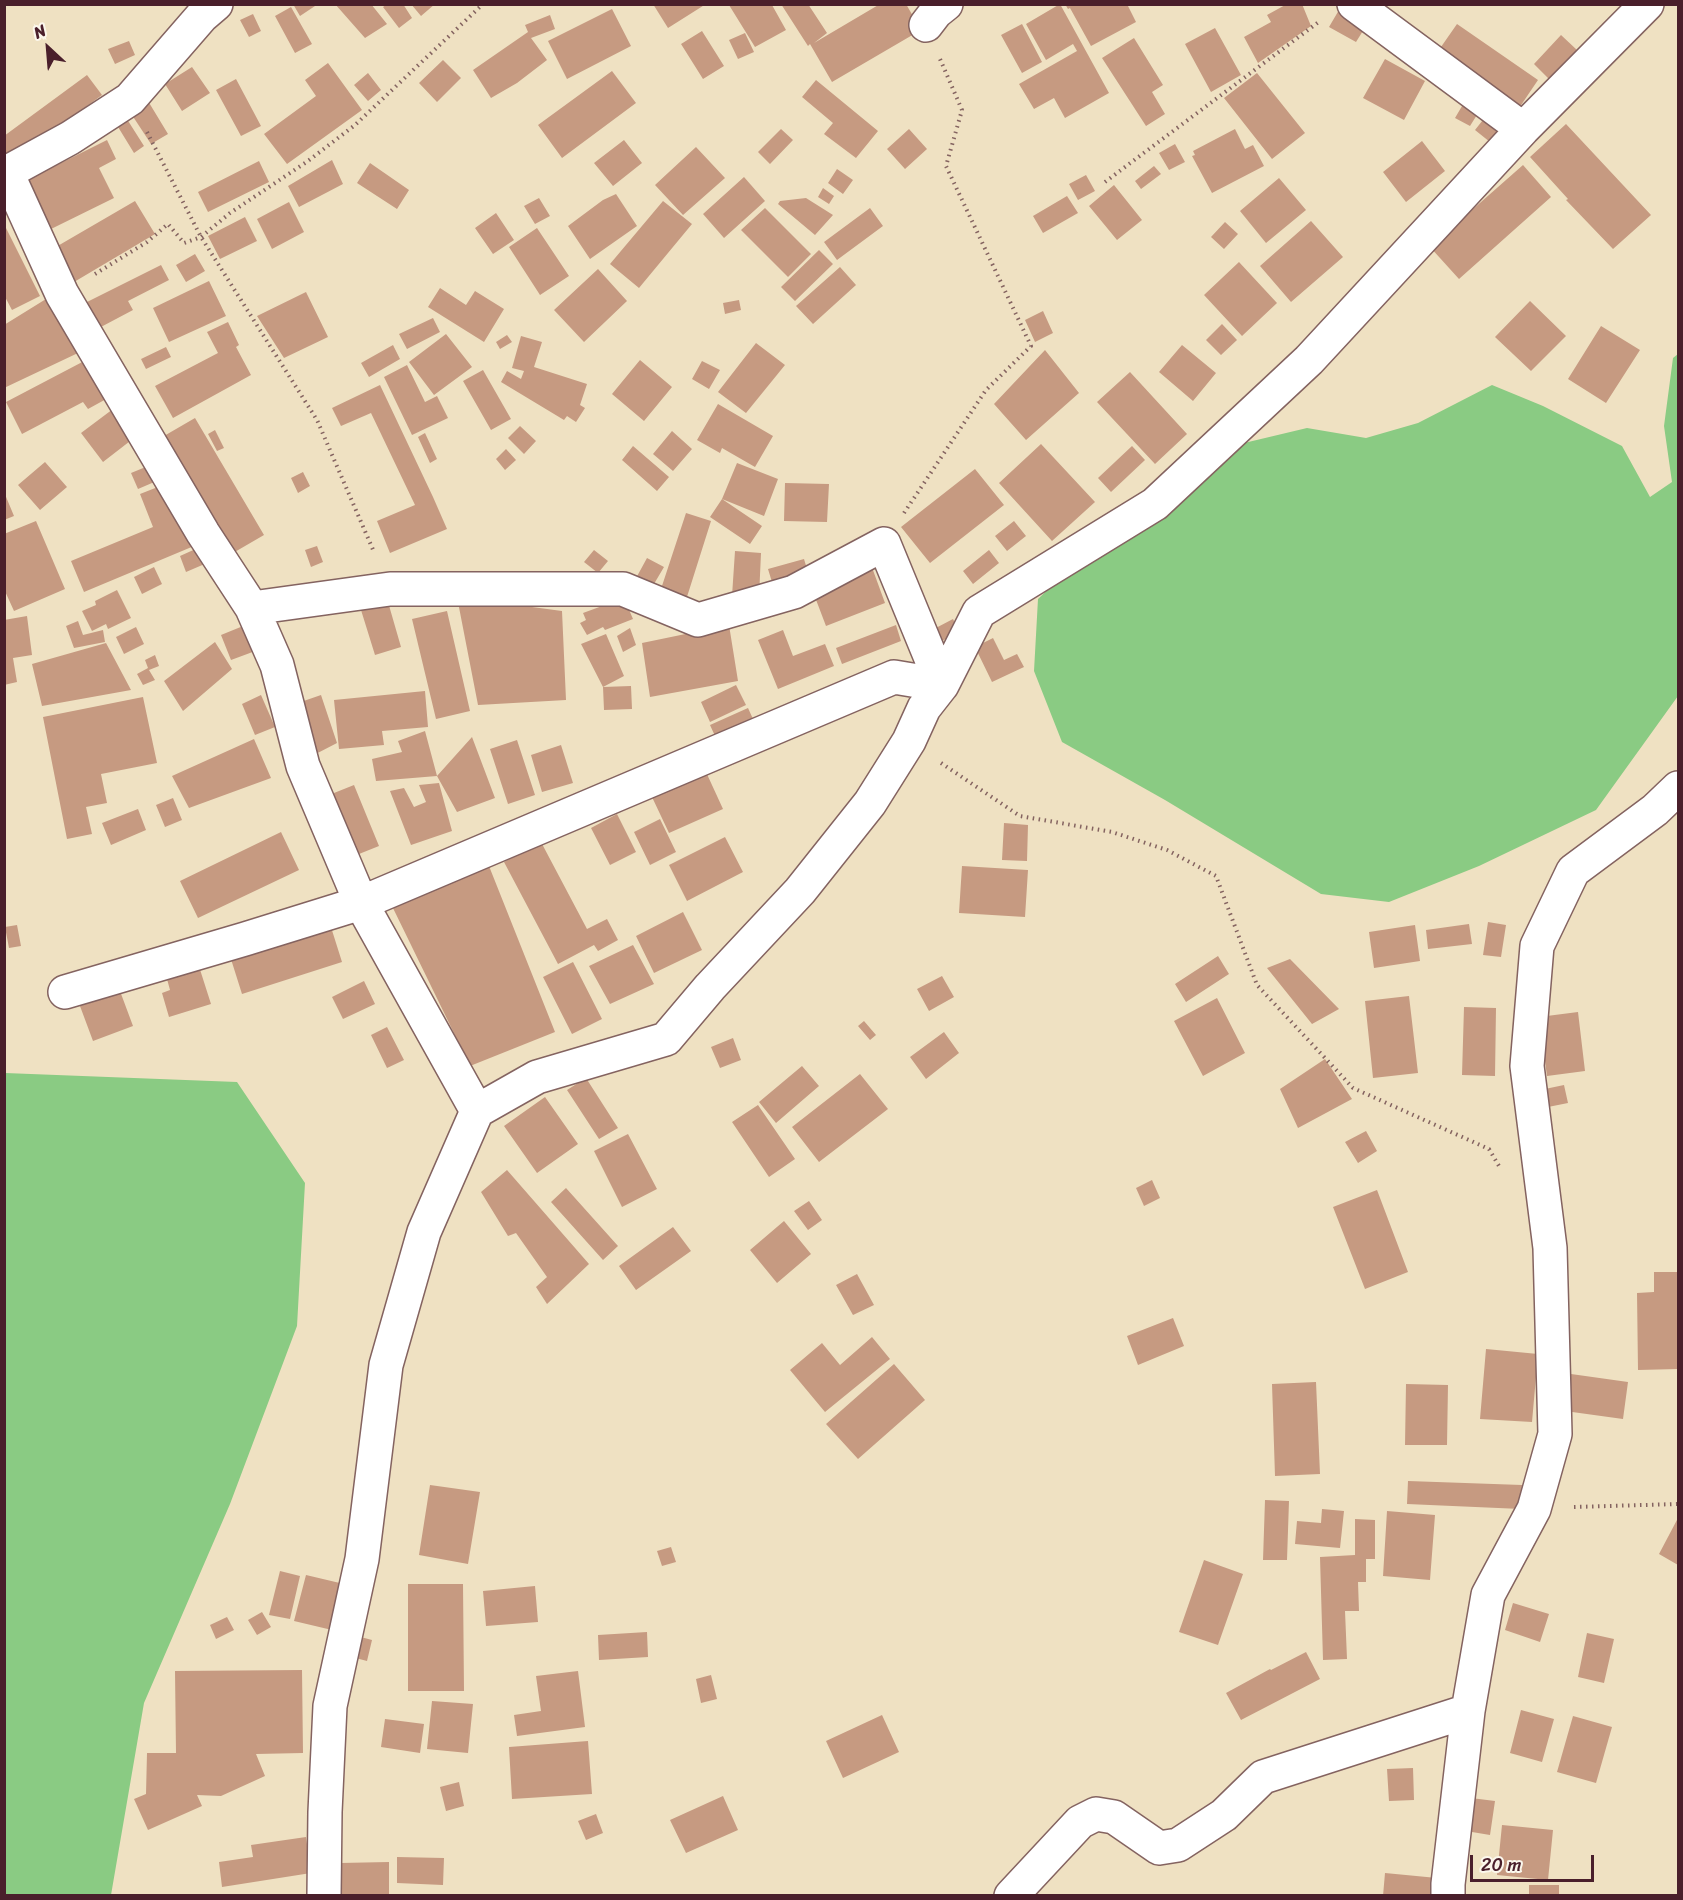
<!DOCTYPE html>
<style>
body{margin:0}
#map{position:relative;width:1683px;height:1900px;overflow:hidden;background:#efe1c2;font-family:Sriracha,sans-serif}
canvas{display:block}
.frame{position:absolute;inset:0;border:6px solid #4a1f2b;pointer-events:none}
.north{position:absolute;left:18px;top:18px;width:60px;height:60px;-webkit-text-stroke:4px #fbf7ec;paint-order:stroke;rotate:334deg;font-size:16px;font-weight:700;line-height:24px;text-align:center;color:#4a1f2b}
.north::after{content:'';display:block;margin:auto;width:21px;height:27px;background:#4a1f2b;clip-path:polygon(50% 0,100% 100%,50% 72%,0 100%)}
.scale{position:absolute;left:1470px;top:1855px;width:124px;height:27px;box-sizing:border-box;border:3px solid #4a1f2b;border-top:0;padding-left:8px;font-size:18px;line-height:21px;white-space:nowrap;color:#4a1f2b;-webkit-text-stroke:4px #fbf7ec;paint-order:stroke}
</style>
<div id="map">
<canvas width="1683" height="1900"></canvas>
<div class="frame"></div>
<div class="north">N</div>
<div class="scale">20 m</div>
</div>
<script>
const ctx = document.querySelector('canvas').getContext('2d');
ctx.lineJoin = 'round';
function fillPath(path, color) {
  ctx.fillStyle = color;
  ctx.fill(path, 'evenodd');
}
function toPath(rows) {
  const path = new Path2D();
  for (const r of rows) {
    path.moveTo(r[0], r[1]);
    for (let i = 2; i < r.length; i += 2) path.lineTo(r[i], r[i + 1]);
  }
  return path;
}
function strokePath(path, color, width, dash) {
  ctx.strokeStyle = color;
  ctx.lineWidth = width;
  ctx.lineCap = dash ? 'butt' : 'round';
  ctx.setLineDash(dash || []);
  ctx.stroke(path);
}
const green = toPath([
 [1678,354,1678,696,1596,810,1479,866,1389,902,1321,894,1165,800,1062,742,1034,671,1038,599,1138,503,1219,449,1307,428,1366,438,1418,423,1492,385,1543,406,1622,446,1650,497,1672,482,1664,426,1673,358],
 [5,1073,237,1082,305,1183,297,1326,230,1504,144,1703,111,1895,5,1895]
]);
const building = toPath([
 [293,4,318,4,300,16],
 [335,4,371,4,387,24,365,38],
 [387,4,403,4,412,18,399,28,383,7],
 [411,4,435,4,421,16],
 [653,4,706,4,668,28],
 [781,4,808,4,827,33,814,43,880,4,906,4,921,30,832,82,810,44,808,46],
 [1060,4,1109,93,1065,118,1054,98,1034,109,1019,84,1077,51,1073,44,1046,60,1026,24],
 [1065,4,1127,4,1136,22,1091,46,1070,8,1068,9],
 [1287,4,1302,4,1311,26,1258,63,1244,37,1271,22,1267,15],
 [729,5,772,5,786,30,755,47],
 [291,7,312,44,295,53,275,16],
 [612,9,631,46,567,79,548,41],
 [1339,10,1366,26,1356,42,1329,27],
 [253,14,261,31,249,37,240,20],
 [550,15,555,29,531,38,547,60,517,83,491,98,473,70,528,32,525,25],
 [1022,24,1042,62,1022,73,1001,35],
 [1457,24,1538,80,1515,114,1434,57],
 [1215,28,1241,75,1211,92,1185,44],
 [702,31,724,66,703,79,681,44],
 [745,33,754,52,738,59,729,40],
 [1561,35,1577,50,1549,79,1534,64],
 [1134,38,1163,85,1152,92,1165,114,1146,126,1102,58],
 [129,41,135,55,115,64,108,49],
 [1385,59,1425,81,1404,120,1363,98],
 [443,60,461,78,437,102,419,83],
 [328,63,362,110,287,164,264,134,316,96,305,80],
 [192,67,210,93,182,111,165,84],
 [612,71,636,103,562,158,538,125],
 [368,73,381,90,368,101,354,85],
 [1257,73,1305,133,1272,159,1224,98],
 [87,75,102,95,4,167,4,136],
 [236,79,261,126,241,136,216,90],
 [816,80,878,131,856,158,824,134,833,123,802,97],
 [148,101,168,134,151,144,130,112],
 [1465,101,1480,110,1470,126,1455,118],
 [1490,111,1505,124,1490,142,1475,130],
 [125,116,144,146,134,153,115,122],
 [1566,124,1651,215,1613,249,1566,200,1568,199,1530,157],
 [781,129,793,140,770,164,758,152],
 [909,129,927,149,905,169,887,149],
 [1235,129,1245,149,1253,145,1264,166,1212,193,1192,156,1195,155,1193,151],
 [107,140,116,159,99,168,114,198,49,230,25,181],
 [624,140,642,163,613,186,594,163],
 [1422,141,1445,171,1406,202,1383,172],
 [1175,144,1185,162,1169,170,1159,153],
 [696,147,725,178,683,215,655,185],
 [332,160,343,184,299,207,288,186],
 [259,161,269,182,208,212,198,192],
 [370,163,409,190,397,209,357,183],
 [1523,165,1551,197,1459,279,1430,247],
 [1154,166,1161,174,1141,189,1135,181],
 [837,169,853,180,843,194,828,183],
 [1086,175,1095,191,1078,200,1069,184],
 [744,177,765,201,724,238,703,214],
 [1279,178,1306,210,1266,243,1240,211],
 [1114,185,1142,220,1117,240,1089,206],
 [823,188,834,196,829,204,818,197],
 [616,194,637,226,590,259,568,226,603,200],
 [1067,196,1078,213,1043,233,1033,216],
 [539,198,550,216,535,224,524,206],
 [806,198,833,215,815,235,778,204,780,201],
 [135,201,155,234,69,285,49,251],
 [663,201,692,224,639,288,610,264],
 [289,202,304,232,272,249,257,219],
 [765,208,811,254,788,277,741,230],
 [870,208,883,226,837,260,824,242],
 [496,213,514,240,493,254,475,228],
 [245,217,257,241,220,259,208,236],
 [1311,221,1343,257,1291,302,1260,266],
 [1225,222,1238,234,1224,249,1211,237],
 [4,224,40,296,12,310,4,295],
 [537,228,569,276,540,295,509,247],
 [819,250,833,264,795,301,781,287],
 [195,254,205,271,186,282,176,265],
 [1239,262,1277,303,1242,336,1204,295],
 [161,265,169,280,128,301,133,310,99,328,87,302],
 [840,267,856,285,813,324,796,306],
 [598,269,627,301,584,342,554,310],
 [209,281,226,316,169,342,153,308],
 [440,288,466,305,475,291,504,309,484,342,428,307],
 [306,292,328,337,284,358,257,316],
 [46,299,78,353,4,388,4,325],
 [739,300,741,310,725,314,723,303],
 [1530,301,1566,336,1531,371,1495,337],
 [1043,311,1053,333,1035,342,1025,320],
 [433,318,440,332,407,349,399,334],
 [228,322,239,345,236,347,251,375,173,418,155,386,218,353,207,332],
 [1222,324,1237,340,1221,355,1206,340],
 [1601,326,1640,350,1606,403,1568,379],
 [446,334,472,367,434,395,409,362],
 [507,335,512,342,500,349,496,342],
 [521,336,542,342,534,367,587,384,580,405,585,408,576,422,567,416,564,420,501,382,507,371,521,379,524,371,512,368],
 [756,343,785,365,746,413,718,392],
 [393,345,400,359,369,377,361,363],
 [1182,345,1216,373,1193,401,1159,372],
 [166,347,171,357,146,369,141,359],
 [1045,350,1079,393,1026,440,994,404],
 [88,359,108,398,88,409,83,402,22,434,6,402],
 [640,360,672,387,644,421,612,394],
 [702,361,720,370,709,389,692,379],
 [407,365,425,402,437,396,448,418,412,435,384,377],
 [483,370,511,419,491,430,463,381],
 [1130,372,1187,434,1155,464,1097,402],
 [380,385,433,497,447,529,390,553,377,521,415,505,371,413,341,426,332,408],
 [718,404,773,436,755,467,722,448,720,453,697,440],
 [113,409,134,438,103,462,81,433],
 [195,418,264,535,233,553,164,436],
 [520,426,536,441,524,454,508,438],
 [215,430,224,448,217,451,208,434],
 [672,431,692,449,673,471,653,454],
 [425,433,437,459,430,463,418,437],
 [1041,444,1095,502,1052,541,999,483],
 [633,446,669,477,657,491,622,460],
 [1132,446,1145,460,1111,492,1098,478],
 [506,449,516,460,505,470,496,459],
 [45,462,67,487,40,510,18,485],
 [737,463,778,479,764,516,722,499],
 [153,464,159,480,138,489,131,473],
 [975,469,1004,505,930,563,901,527],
 [303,472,310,486,298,493,291,478],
 [168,483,194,546,84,592,71,561,153,527,140,494],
 [785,483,829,484,827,522,784,521],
 [4,492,14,516,4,520],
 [722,499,762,526,750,544,710,517],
 [686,513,711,521,686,600,660,592],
 [36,521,65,589,14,611,4,589,4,534],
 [1014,521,1026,536,1007,551,995,536],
 [317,546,323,562,311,567,305,550],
 [200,547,207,563,186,572,180,556],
 [594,550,608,561,598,573,584,562],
 [989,550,999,563,973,584,963,571],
 [735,551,761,553,759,597,732,596],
 [647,558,664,567,651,589,635,580],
 [804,559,811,582,775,592,768,569],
 [870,562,885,603,826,626,810,584],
 [154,567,162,584,142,594,134,577],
 [117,590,131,618,108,629,106,624,92,631,82,611,96,605,95,601],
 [457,597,562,611,566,700,478,705],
 [624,598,633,619,605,630,603,627,587,635,580,623,586,620,583,613],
 [388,602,401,647,375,655,361,610],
 [447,611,470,711,436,719,412,619],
 [27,616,32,655,13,658,17,682,4,685,4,620],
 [953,619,959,631,939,643,932,630],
 [78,621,83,635,103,630,105,642,74,648,66,626],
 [248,624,258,650,231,660,221,635],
 [729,625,738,681,650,697,642,643],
 [896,625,901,641,842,664,836,648],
 [136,627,144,644,124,654,116,637],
 [630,628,636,645,623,652,617,636],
 [783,630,793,656,825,644,834,666,778,689,758,640],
 [606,634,624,676,603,687,631,686,632,709,604,710,603,687,581,644],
 [993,638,1004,660,1017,654,1024,667,992,682,975,647],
 [215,642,232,669,183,711,164,681],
 [106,643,131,690,42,706,32,664],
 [155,655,159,666,149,670,155,680,143,685,137,674,148,668,145,660],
 [736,685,746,705,710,722,701,702],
 [425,691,428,727,382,731,384,745,339,749,334,700],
 [261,695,275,727,255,735,242,704],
 [321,695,337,743,308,758,295,704],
 [143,697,157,763,101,774,107,803,86,807,92,834,67,839,43,717],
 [748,708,758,730,720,747,710,725],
 [425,731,437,776,472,737,495,798,457,812,437,776,376,781,372,759,402,752,398,741],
 [254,739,271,778,189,808,172,776],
 [517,740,535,795,508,804,490,749],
 [561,745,573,783,542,792,531,755],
 [706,772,723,809,669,833,652,797],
 [439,783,452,831,411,845,390,791,404,788,414,807,426,802,419,785],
 [354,785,379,846,344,860,319,799],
 [173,798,182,820,165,827,156,805],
 [138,809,146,830,111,845,102,823],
 [617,814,636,852,610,865,591,828],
 [660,819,676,852,650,865,634,832],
 [1004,823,1028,825,1027,861,1002,860],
 [281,832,299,870,198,918,180,881],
 [725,837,743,872,687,901,669,865],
 [541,842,587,929,607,919,618,940,598,951,594,945,558,964,504,862],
 [485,856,555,1032,470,1066,392,906],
 [962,866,1028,870,1025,917,959,913],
 [683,912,702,950,654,973,636,936],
 [1488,922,1506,925,1501,957,1483,955],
 [330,924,342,962,242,994,230,956],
 [1469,924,1472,944,1428,949,1426,930],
 [17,925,21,946,9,948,5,927],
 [1415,925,1420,961,1374,968,1369,932],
 [633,945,654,984,610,1004,589,966],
 [1218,956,1229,974,1186,1002,1175,984],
 [196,957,211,1004,169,1017,162,993,170,990,164,968],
 [1290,959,1339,1009,1312,1024,1267,968],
 [573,962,602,1019,572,1034,543,977],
 [942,976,954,997,929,1011,917,989],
 [364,981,375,1004,343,1019,332,997],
 [117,983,133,1026,93,1041,77,998],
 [1409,996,1418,1073,1373,1078,1365,1001],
 [1217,998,1245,1053,1203,1076,1174,1021],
 [1464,1007,1496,1008,1495,1076,1462,1075],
 [1578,1012,1585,1071,1547,1076,1539,1017],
 [864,1021,876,1035,870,1040,858,1026],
 [387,1027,404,1060,387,1068,371,1035],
 [944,1032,959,1053,926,1079,910,1057],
 [733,1038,741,1060,720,1068,711,1047],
 [1325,1059,1352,1099,1298,1128,1280,1089],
 [802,1066,819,1086,776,1123,759,1102],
 [860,1074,888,1109,819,1162,792,1127],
 [586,1078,618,1128,599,1139,567,1090],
 [1564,1085,1568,1103,1548,1107,1545,1089],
 [545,1097,578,1144,537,1173,504,1126],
 [758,1105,795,1159,769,1177,732,1122],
 [1366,1131,1377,1151,1358,1163,1345,1142],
 [628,1134,657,1189,622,1207,594,1151],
 [507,1170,589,1264,547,1304,536,1287,547,1277,516,1233,508,1236,481,1192],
 [1152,1180,1160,1198,1144,1206,1136,1188],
 [566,1188,618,1246,603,1260,551,1202],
 [1377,1190,1408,1272,1365,1289,1333,1207],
 [809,1201,822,1220,808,1230,794,1211],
 [784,1221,811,1254,777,1283,750,1250],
 [673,1227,691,1251,636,1290,619,1266],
 [1654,1272,1678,1272,1678,1369,1638,1370,1637,1293,1654,1292],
 [857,1274,874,1305,853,1315,836,1285],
 [1173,1318,1184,1346,1138,1365,1127,1336],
 [872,1337,890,1359,825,1412,790,1370,822,1343,840,1365],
 [1486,1349,1538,1354,1532,1422,1480,1419],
 [894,1364,925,1400,858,1459,826,1424],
 [1571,1374,1628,1382,1623,1419,1565,1411],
 [1316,1382,1320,1474,1275,1476,1272,1384],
 [1406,1384,1448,1385,1447,1445,1405,1445],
 [1408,1481,1522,1485,1521,1509,1407,1504],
 [430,1485,480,1492,468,1564,419,1555],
 [1265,1500,1289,1501,1287,1560,1263,1560],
 [1322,1509,1344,1511,1340,1548,1295,1544,1297,1521,1321,1523],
 [1387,1511,1435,1515,1430,1580,1383,1576],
 [1678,1518,1678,1565,1659,1554],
 [1355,1519,1375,1520,1375,1559,1358,1559,1366,1559,1366,1582,1358,1582,1359,1611,1345,1611,1347,1659,1323,1660,1320,1557,1355,1555],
 [671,1547,676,1562,662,1566,657,1551],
 [1204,1560,1243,1574,1218,1645,1179,1632],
 [280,1571,300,1576,290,1619,269,1615],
 [306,1575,344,1584,332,1630,294,1621],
 [408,1584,463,1584,464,1691,408,1691],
 [535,1586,538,1622,486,1626,483,1591],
 [1513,1603,1549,1614,1540,1642,1505,1630],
 [262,1612,271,1627,257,1635,248,1620],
 [227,1617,234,1630,216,1639,210,1625],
 [647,1632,648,1657,599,1660,598,1635],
 [1587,1633,1614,1639,1604,1683,1578,1677],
 [353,1635,372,1640,367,1661,348,1656],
 [1306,1652,1320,1679,1241,1720,1226,1693,1270,1669,1271,1670],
 [302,1670,303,1753,256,1754,265,1776,221,1796,197,1795,202,1806,148,1830,134,1799,146,1794,147,1753,176,1753,175,1671],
 [578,1671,585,1727,517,1736,514,1715,541,1711,536,1676],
 [711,1675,717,1699,701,1703,696,1679],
 [432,1701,473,1704,468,1753,427,1749],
 [1521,1710,1554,1719,1542,1762,1510,1753],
 [882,1715,899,1752,843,1778,826,1741],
 [1573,1716,1612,1727,1596,1783,1557,1772],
 [385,1719,424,1724,420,1753,381,1747],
 [588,1741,592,1794,512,1799,509,1747],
 [1413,1768,1414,1800,1389,1801,1387,1769],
 [459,1782,464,1806,446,1811,440,1787],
 [723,1796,738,1830,686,1853,670,1820],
 [1471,1798,1495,1801,1490,1835,1466,1831],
 [596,1814,603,1833,586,1840,578,1821],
 [1502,1825,1553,1830,1548,1880,1497,1875],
 [306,1837,311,1873,222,1887,219,1862,253,1857,251,1845],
 [397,1857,444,1858,443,1885,397,1883],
 [389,1862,389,1896,341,1896,340,1863],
 [1385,1873,1437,1878,1436,1896,1383,1896],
 [1529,1885,1559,1885,1559,1896,1529,1896]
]);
const path = toPath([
 [147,132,201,237,317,420,374,552],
 [1105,182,1320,21],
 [95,274,147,242,168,224,184,243,201,237,230,213,308,161,355,125,483,4],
 [904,513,986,390,1031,346,946,166,962,110,940,59],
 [941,763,1020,816,1112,832,1167,850,1216,876,1257,985,1353,1088,1489,1149,1499,1166],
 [1574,1507,1678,1504]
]);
const street = toPath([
 [1354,4,1523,129],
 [926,25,936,12,946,4],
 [7,173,62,294,203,533,252,608,277,665,303,766,361,903,477,1111],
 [4,174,70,138,130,99,202,16,216,4],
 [252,608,390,589,623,589,698,620,794,592,884,544,942,685,924,708,909,741,870,803,800,891,710,987,666,1039,537,1077,477,1111,424,1232,386,1365,362,1559,330,1706,325,1812,324,1896],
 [65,992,245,939,361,903,894,677,942,685,979,612,1155,504,1309,360,1523,129,1647,4],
 [1011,1896,1080,1822,1096,1814,1114,1817,1159,1848,1178,1845,1224,1815,1263,1777,1468,1711],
 [1448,1896,1448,1884,1468,1711,1488,1595,1534,1509,1555,1434,1550,1248,1527,1066,1537,946,1573,871,1655,810,1678,788]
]);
fillPath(green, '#8acb83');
fillPath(building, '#c69a81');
strokePath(street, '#846360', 36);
strokePath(path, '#846360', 4, [1.5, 4.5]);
strokePath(street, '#fff', 33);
</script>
